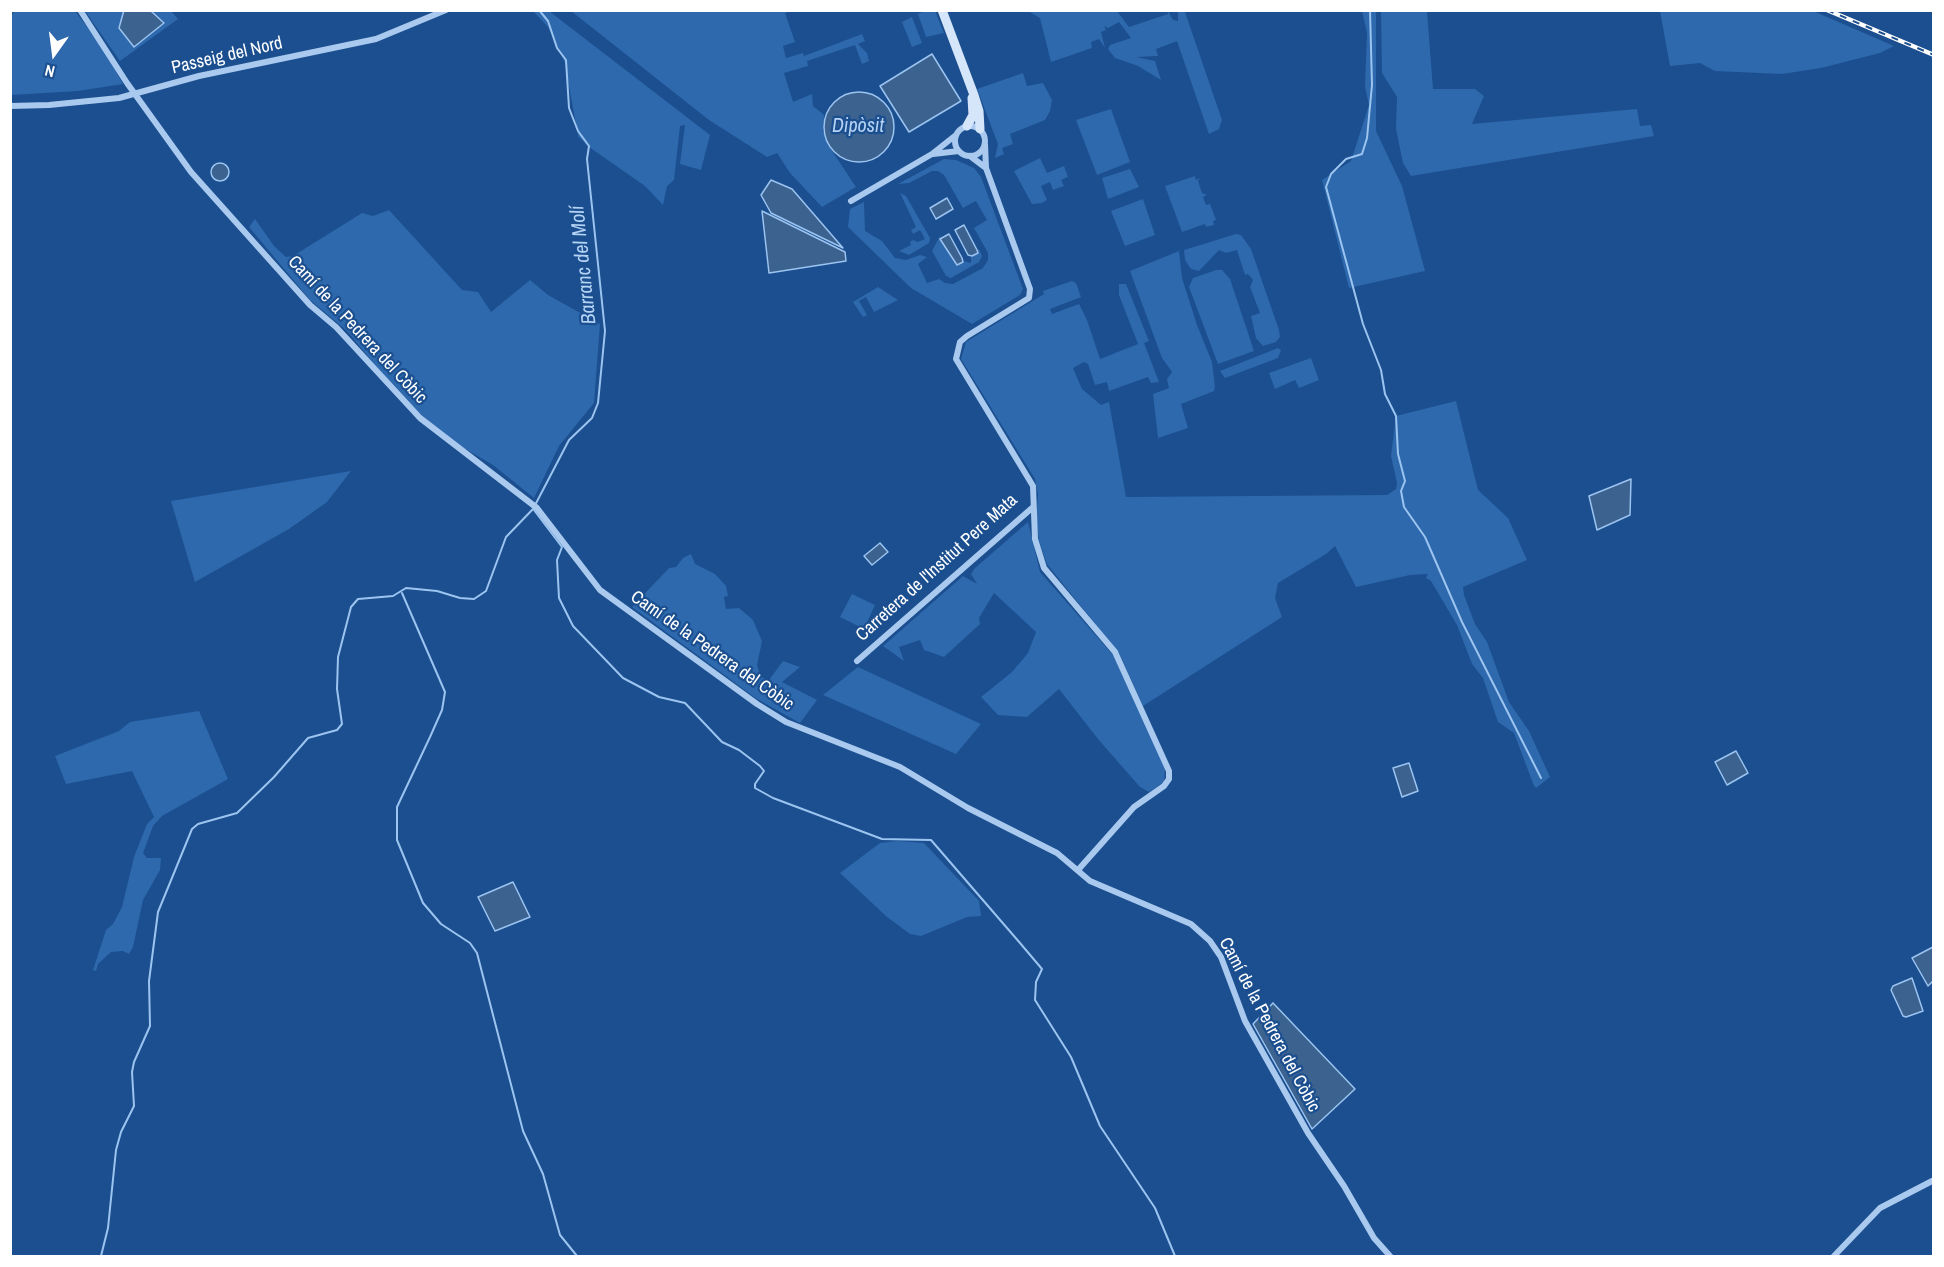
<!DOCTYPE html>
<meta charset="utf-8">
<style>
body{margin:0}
#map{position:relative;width:1944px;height:1267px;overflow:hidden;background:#1b4f8f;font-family:"Archivo Narrow",sans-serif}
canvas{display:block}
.frame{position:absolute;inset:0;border:12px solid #fff;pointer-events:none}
.north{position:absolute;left:24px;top:24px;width:60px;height:60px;-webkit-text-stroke:4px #1b4f8f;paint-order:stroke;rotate:194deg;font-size:16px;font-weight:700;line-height:24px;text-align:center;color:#fff}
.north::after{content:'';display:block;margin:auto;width:21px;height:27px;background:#fff;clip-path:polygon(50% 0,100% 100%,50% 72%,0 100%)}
</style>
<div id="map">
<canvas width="1944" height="1267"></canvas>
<div class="frame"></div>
<div class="north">N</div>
</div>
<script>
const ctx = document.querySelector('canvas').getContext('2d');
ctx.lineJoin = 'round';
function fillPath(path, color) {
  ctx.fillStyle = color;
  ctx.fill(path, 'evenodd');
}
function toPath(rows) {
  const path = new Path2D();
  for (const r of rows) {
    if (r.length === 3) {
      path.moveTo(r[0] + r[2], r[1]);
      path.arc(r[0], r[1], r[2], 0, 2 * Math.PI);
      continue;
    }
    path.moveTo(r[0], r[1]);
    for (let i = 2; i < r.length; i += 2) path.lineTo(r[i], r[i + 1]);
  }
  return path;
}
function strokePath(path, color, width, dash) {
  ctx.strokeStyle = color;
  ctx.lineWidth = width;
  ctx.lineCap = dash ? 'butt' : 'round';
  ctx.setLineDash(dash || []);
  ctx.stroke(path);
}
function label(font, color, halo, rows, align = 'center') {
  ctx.font = font + ' "Archivo Narrow",sans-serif';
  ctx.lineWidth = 4.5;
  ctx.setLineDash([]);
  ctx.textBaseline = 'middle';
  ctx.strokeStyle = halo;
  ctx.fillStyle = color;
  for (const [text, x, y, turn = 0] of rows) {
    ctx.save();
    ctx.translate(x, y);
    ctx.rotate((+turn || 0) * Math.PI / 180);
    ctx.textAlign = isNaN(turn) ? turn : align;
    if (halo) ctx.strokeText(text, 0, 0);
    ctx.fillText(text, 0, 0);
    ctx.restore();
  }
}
const green = toPath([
 [927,10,935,11,944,33,926,37,918,14],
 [15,11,75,11,103,48,123,84,78,91,11,95,11,15],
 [85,11,171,11,178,19,120,61],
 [533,11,549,11,710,135,701,170,680,164,685,125,680,126,674,180,667,186,663,205,645,186,589,147,578,136,565,63,548,27],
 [571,11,791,11,785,13,795,42,783,46,786,58,803,53,804,56,862,34,865,41,858,44,867,53,869,61,862,64,855,45,807,61,808,66,784,73,793,102,812,94,813,106,824,115,823,131,828,145,856,187,822,207,790,173,777,153,767,157,709,120],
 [1028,11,1117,11,1129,27,1168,14,1168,11,1173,20,1178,21,1178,11,1185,12,1222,120,1219,129,1209,134,1177,41,1156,49,1158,56,1136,57,1155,61,1161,80,1138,66,1115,58,1108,49,1110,45,1131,38,1119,22,1108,28,1104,26,1106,30,1101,32,1105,48,1099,39,1091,42,1092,48,1051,62,1040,18],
 [1362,11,1376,11,1376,131,1402,186,1425,271,1349,288,1322,180,1351,161,1369,105,1365,87,1367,33],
 [1381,11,1427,11,1433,89,1475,89,1484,96,1472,124,1637,109,1640,126,1651,125,1654,136,1411,176,1403,163,1396,129,1397,97,1382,73],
 [1660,11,1813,11,1894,46,1880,53,1821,68,1782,74,1715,71,1700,63,1670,66],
 [912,17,922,43,912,47,902,22],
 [1023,73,1027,86,1043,83,1052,100,1050,111,1045,120,1010,134,1013,144,1002,148,1004,154,995,158,998,144,977,89],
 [1111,109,1130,162,1097,175,1076,120],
 [1040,158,1047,173,1064,166,1068,177,1061,180,1064,186,1053,190,1050,182,1041,186,1047,200,1042,203,1032,204,1014,171],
 [944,159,956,160,974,168,981,177,1023,289,1020,295,972,324,911,288,848,227,850,209,864,202,865,231,882,241,895,258,906,260,920,255,927,257,918,264,927,283,939,279,945,283,953,284,983,268,988,260,988,253,974,228,987,220,976,201,963,208,944,175,938,171,932,171,909,183,898,184],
 [1130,169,1139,187,1108,199,1102,178],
 [1195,176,1196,180,1200,178,1198,181,1202,193,1207,195,1203,197,1206,205,1210,204,1216,220,1213,221,1214,225,1206,227,1205,224,1182,232,1165,186],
 [900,193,906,196,930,238,929,243,909,255,899,251,911,245,910,242,913,240,918,242,925,239,920,230,913,234,911,230,916,227],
 [1143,199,1155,235,1125,246,1111,211],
 [389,210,462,290,478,292,491,312,530,280,548,295,600,324,594,403,559,446,534,498,493,465,450,440,403,399,347,331,310,300,249,227,255,219,274,246,286,257,293,256,362,213,373,216],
 [941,234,940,238,957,265,963,261,971,263,971,257,979,249,982,256,979,262,951,278,946,276,932,251],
 [1236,234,1241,235,1251,249,1279,330,1280,337,1276,342,1263,346,1256,338,1251,316,1260,313,1250,287,1253,280,1248,274,1245,275,1237,250,1226,253,1219,250,1199,271,1191,269,1185,260,1184,250],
 [1179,251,1182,278,1197,325,1212,362,1215,387,1214,391,1181,404,1188,428,1158,438,1153,394,1169,388,1167,379,1172,372,1162,358,1130,271],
 [1216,270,1222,270,1230,279,1254,351,1218,364,1189,287,1193,278],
 [1072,281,1076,283,1081,297,1050,309,1052,314,1079,304,1087,320,1100,359,1138,344,1119,295,1119,284,1126,284,1149,341,1144,343,1159,382,1151,383,1148,377,1109,391,1107,382,1095,385,1088,364,1084,362,1073,368,1082,389,1101,405,1109,402,1126,497,1387,495,1396,489,1397,483,1391,456,1396,416,1456,401,1478,490,1508,518,1527,560,1463,587,1464,595,1475,624,1487,642,1509,702,1529,731,1550,777,1536,788,1534,786,1514,733,1498,722,1483,678,1472,664,1457,625,1431,581,1426,578,1428,574,1410,575,1356,587,1335,546,1326,554,1278,583,1275,598,1282,617,1143,706,1120,655,1047,564,1039,541,1036,519,1038,495,1035,479,961,359,966,342,1044,294,1043,291],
 [878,287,898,300,874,312,866,297,859,301,867,315,863,317,853,302],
 [1278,348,1281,350,1278,358,1270,361,1225,378,1220,371],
 [1311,358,1319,380,1299,388,1295,380,1275,389,1269,373],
 [351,471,327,502,289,529,195,582,171,501],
 [1028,522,1040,572,1113,655,1158,751,1165,769,1164,782,1149,792,1140,787,1098,739,1059,689,1027,717,998,715,981,697,1012,672,1028,653,1036,632,994,593,979,618,980,624,944,657,924,650,920,640,899,647,904,661,883,646,963,576,977,584,971,574,975,568],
 [691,554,695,564,715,574,726,586,728,596,724,597,726,609,739,608,753,620,762,641,757,665,761,677,769,680,783,661,800,667,782,682,817,700,800,723,757,699,632,607,669,568,676,567,683,558],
 [852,594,875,605,864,629,840,617],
 [858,667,981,724,956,754,823,695],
 [199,711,228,779,162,816,153,826,143,853,147,858,161,858,160,870,143,900,133,947,129,954,123,951,111,952,98,964,96,971,93,970,106,930,113,924,122,907,134,857,147,824,154,817,132,771,66,784,55,756,119,731,130,722],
 [897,841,924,843,979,901,981,916,967,917,921,936,910,934,887,917,840,873,880,843]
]);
const water = toPath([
 [124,10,151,11,164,23,134,47,119,28,124,10],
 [932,54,961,101,909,132,880,86,932,54],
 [859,127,35],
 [220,172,9],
 [771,180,792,189,843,248,771,213,761,195,771,180],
 [947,198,953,209,936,219,930,208,947,198],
 [762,211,845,252,846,261,769,273,762,211],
 [964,225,977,250,978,253,972,256,968,255,955,230,964,225],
 [949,234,962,258,963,262,957,265,940,239,949,234],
 [1631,479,1630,515,1597,530,1589,496,1631,479],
 [880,543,888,552,872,565,864,556,880,543],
 [1736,751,1748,773,1727,785,1715,762,1736,751],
 [1409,763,1418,791,1402,797,1393,768,1409,763],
 [513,882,530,917,495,931,478,897,513,882],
 [1933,947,1933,981,1928,986,1912,958,1933,947],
 [1912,978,1923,1011,1906,1017,1903,1016,1891,990,1893,986,1912,978],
 [1273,1003,1355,1089,1312,1129,1253,1024,1273,1003]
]);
const stream = toPath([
 [1370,10,1372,85,1367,138,1362,154,1346,159,1331,174,1326,187,1363,324,1381,370,1385,394,1396,416,1398,454,1405,481,1401,491,1404,507,1425,537,1462,622,1541,778],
 [534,510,562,547,557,560,559,598,573,626,623,678,659,697,685,703,722,742,739,750,760,766,764,771,755,784,755,788,773,798,882,839,931,840,1020,943,1042,969,1036,982,1035,1000,1071,1057,1100,1126,1155,1208,1175,1256],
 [402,593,445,692,442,710,430,737,397,807,397,840,423,903,441,924,470,943,477,953,523,1131,543,1174,560,1235,577,1256],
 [101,1256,108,1228,116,1150,121,1132,134,1106,132,1072,134,1062,150,1026,149,981,158,912,192,829,198,824,237,813,274,777,308,738,337,730,342,724,337,689,338,657,351,607,358,599,393,596,406,588,437,591,460,598,474,599,486,591,506,537,533,509,569,440,592,418,598,403,605,331,587,159,589,146,578,131,569,108,566,60,557,48,548,21,539,10]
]);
const street = toPath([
 [80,10,127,83,191,172,310,305,336,327,420,418,537,508,600,590,757,704,786,722,900,767,968,808,1057,853,1090,881,1191,924,1210,941,1221,957,1245,1021,1308,1133,1344,1186,1374,1238,1390,1256],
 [10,106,49,105,119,98,199,76,376,39,446,10],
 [970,141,15],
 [985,144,986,168,1030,289,1029,298,967,336,960,342,956,359,1033,486,1035,539,1044,568,1115,652,1169,771,1169,779,1164,786,1134,807,1078,870],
 [933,154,959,151],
 [970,156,986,168],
 [851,201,932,154,956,135],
 [857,661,1032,508],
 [1834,1256,1880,1208,1934,1180]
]);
const secondary = toPath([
 [942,10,974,95,979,111,980,129],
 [967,126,973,115,972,98]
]);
const rail = toPath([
 [1827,10,1934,55]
]);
const streetNames = [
 ["Passeig del Nord",227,56,-13],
 ["Camí de la Pedrera del Còbic",357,330,47],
 ["Carretera de l'Institut Pere Mata",937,568,-42],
 ["Camí de la Pedrera del Còbic",712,651,35],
 ["Camí de la Pedrera del Còbic",1269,1025,62]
];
const waterNames = [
 ["Dipòsit",858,127],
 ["Barranc del Molí",584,265,-96]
];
fillPath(green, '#2e69ad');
fillPath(water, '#3c6290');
strokePath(water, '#9cc4f0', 1.5);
strokePath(stream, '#9cc4f0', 2);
strokePath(street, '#a9c9ee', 6);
strokePath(secondary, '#d6e6fa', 9);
strokePath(rail, '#fff', 4.5);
strokePath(rail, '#1b4f8f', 2, [7]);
label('18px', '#fff', '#1b4f8f', streetNames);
label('italic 20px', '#b5d3f5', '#1b4f8f', waterNames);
</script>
